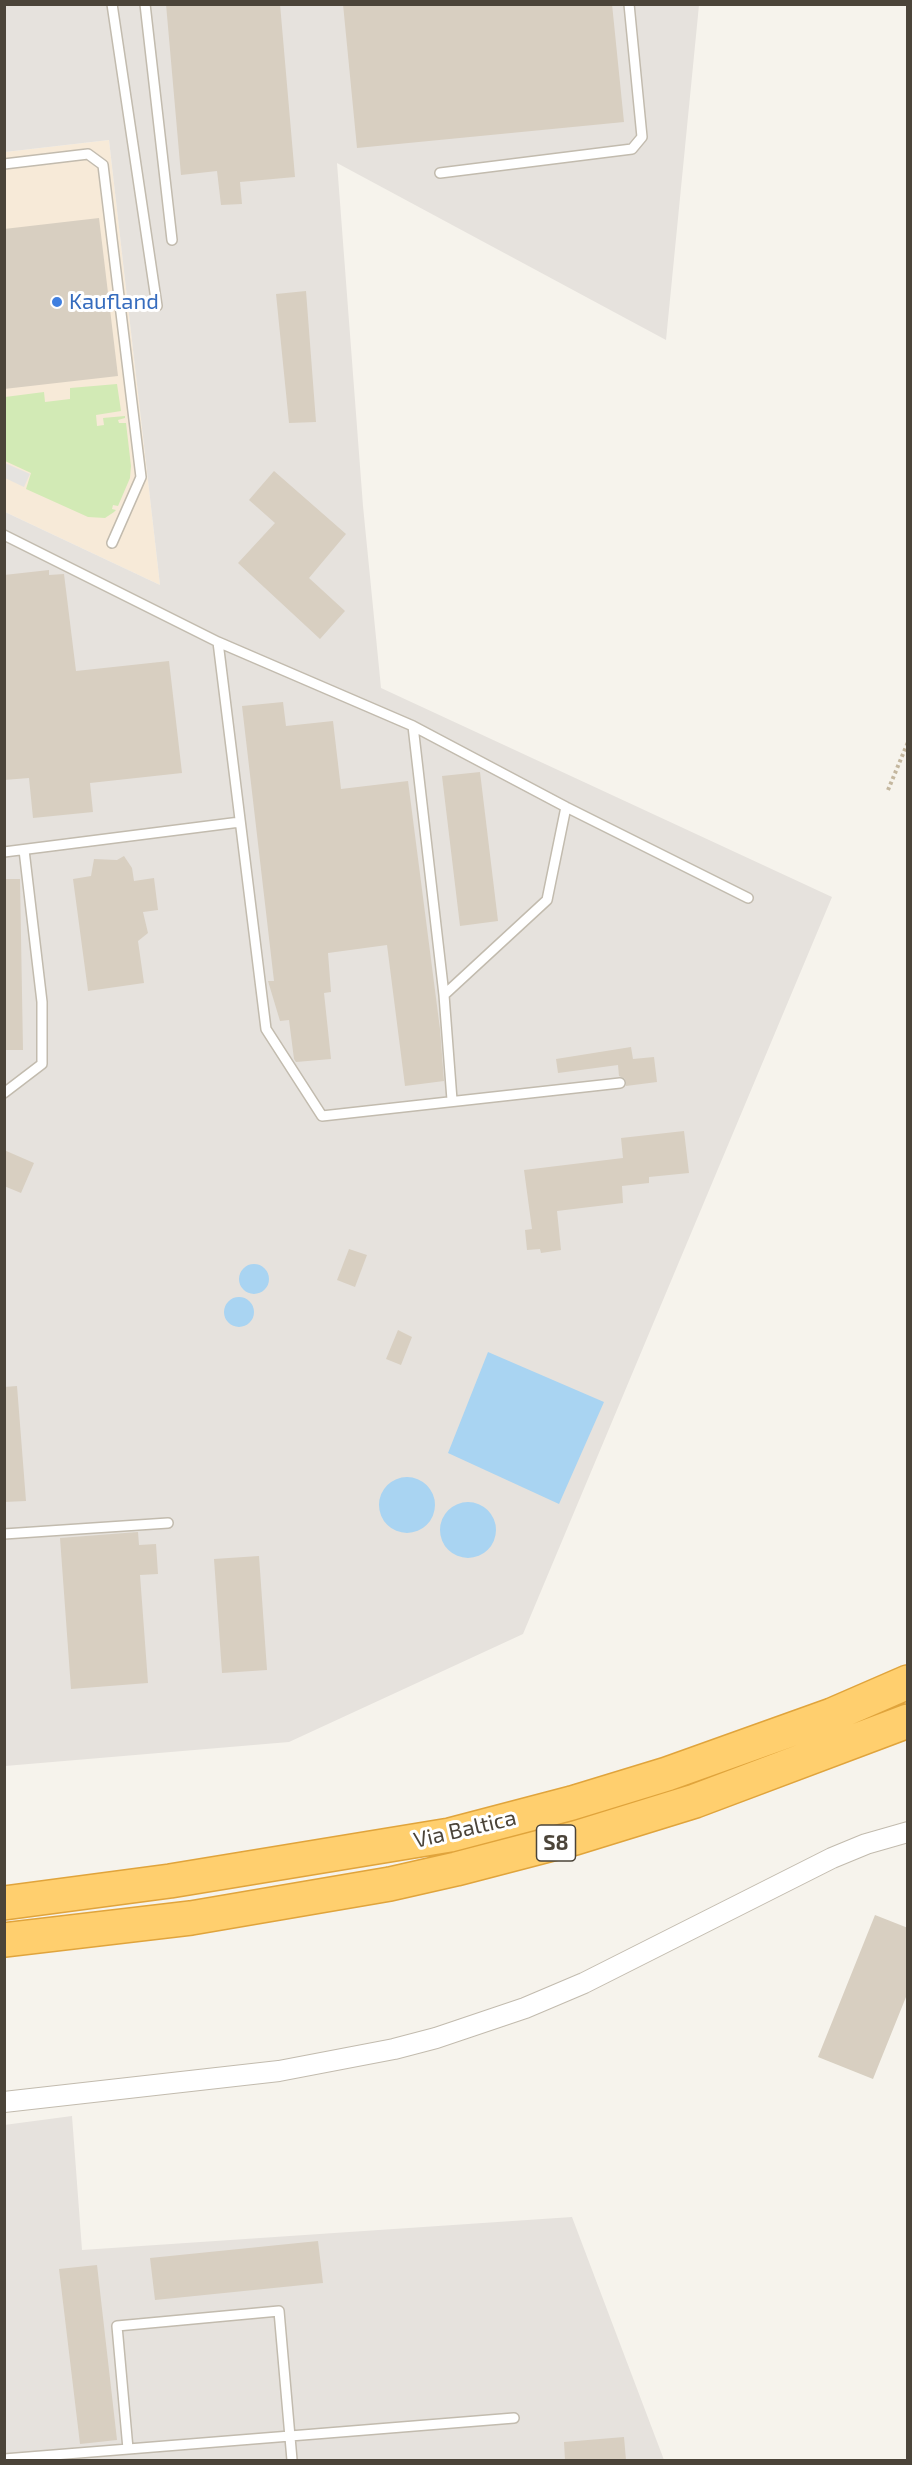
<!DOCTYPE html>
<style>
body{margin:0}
#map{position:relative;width:912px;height:2465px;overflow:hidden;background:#f6f3ec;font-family:"Exo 2",sans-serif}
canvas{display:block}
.frame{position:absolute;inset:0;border:6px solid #4b4439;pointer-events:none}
</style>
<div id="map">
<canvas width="912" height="2465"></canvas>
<div class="frame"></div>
</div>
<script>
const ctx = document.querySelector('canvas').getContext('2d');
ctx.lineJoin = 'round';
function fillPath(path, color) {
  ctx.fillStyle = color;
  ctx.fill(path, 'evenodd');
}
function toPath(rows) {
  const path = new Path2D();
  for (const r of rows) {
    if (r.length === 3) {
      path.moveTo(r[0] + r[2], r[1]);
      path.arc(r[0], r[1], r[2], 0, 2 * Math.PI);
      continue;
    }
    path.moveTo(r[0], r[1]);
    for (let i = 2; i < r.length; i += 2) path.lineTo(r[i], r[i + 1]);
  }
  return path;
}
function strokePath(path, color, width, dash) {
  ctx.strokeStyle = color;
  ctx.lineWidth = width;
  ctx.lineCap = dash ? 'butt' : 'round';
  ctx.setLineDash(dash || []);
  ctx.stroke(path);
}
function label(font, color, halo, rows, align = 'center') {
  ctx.font = font + ' "Exo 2",sans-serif';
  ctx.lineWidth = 6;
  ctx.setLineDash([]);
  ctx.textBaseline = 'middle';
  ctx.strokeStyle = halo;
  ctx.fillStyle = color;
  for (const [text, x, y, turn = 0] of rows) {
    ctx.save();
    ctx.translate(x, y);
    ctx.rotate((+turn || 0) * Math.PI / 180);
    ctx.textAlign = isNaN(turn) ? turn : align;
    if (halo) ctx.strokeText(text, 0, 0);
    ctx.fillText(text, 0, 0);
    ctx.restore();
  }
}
const commercial = toPath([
 [109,140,160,585,5,512,5,152]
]);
const industrial = toPath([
 [5,5,699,5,666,340,337,163,363,506,381,688,832,897,523,1634,289,1742,5,1766,5,512,160,585,109,140,5,152],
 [72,2116,82,2250,572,2217,664,2460,5,2460,4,2125]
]);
const green = toPath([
 [117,384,121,411,96,415,97,426,104,425,103,418,125,416,125,418,118,420,119,423,126,423,131,466,130,478,118,506,113,505,112,509,116,510,114,512,105,518,88,517,26,489,31,473,5,461,5,397,44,392,45,402,70,399,70,388]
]);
const parking = toPath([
 [5,463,30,474,24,487,5,478]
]);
const water = toPath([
 [254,1279,15],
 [239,1312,15],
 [488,1352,604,1402,559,1504,448,1453],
 [407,1505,28],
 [468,1530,28]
]);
const building = toPath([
 [166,4,280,4,295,177,240,182,242,204,221,205,217,171,181,175],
 [343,4,612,4,624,122,357,148],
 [99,218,118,376,4,389,4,229],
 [306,291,316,422,289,423,276,294],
 [274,471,346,534,309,578,345,611,320,639,238,563,275,523,249,500],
 [49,570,49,575,64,574,76,671,169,661,182,773,90,783,93,812,33,818,29,778,4,780,4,575],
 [283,702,286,726,333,721,341,789,408,781,440,1029,444,1081,405,1086,387,945,328,953,331,992,324,993,331,1059,296,1062,294,1059,289,1020,280,1021,268,981,274,981,242,706],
 [480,772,498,921,460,926,442,776],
 [124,856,132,868,134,881,154,878,158,910,143,912,148,933,138,941,144,983,88,991,73,879,91,876,94,859,117,860],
 [4,879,20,879,23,1050,4,1050],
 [631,1047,633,1059,654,1057,657,1082,626,1086,625,1079,619,1076,618,1065,558,1073,556,1059],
 [684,1131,689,1173,649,1177,649,1183,622,1186,623,1203,557,1211,561,1250,541,1253,540,1249,527,1250,525,1230,532,1229,524,1170,623,1158,621,1138],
 [4,1150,34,1163,21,1193,4,1186],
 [349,1249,367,1255,355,1287,337,1280],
 [398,1330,412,1337,401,1365,386,1359],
 [17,1386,26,1501,4,1502,4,1387],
 [138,1532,139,1545,156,1544,158,1574,140,1575,148,1683,71,1689,60,1538],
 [259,1556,267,1670,222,1673,214,1559],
 [875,1915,908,1928,908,1992,873,2079,818,2057],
 [318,2241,323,2283,155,2300,150,2258],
 [97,2265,117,2440,80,2444,59,2269],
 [624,2437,626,2460,565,2460,564,2442]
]);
const path = toPath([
 [888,790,908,742]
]);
const lane = toPath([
 [112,4,157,306],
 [145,4,172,240],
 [4,164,88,154,103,165,141,477,112,543],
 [440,173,632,149,642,137,629,4],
 [4,535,218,642,413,726,566,807,748,898],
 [218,642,266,1029,322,1116,620,1083],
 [413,726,444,995,452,1100],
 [4,852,240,822],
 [444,995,547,900,566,807],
 [4,1093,42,1064,42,1002,24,850],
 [4,1534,168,1523],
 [128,2449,117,2326,279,2311,292,2460],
 [4,2459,514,2418]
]);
const street = toPath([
 [4,2102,279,2071,394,2049,436,2038,525,2008,584,1983,832,1858,866,1844,908,1832]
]);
const highway = toPath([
 [4,1903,170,1881,450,1835,572,1803,667,1774,832,1715,908,1682],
 [4,1940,191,1918,390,1884,456,1869,575,1838,695,1801,908,1721]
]);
const markers = [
 [57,302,6,"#3f7fe0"]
];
const shields = [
 [556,1843,39]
];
const shieldNames = [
 ["S8",556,1843]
];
const shopNames = [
 ["Kaufland",69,302]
];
const streetNames = [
 ["Via Baltica",465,1829,-13]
];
fillPath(commercial, '#f7ead8');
fillPath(industrial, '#e6e2dd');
fillPath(green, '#d2eab5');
fillPath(parking, '#e5e3e0');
fillPath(water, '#a9d4f2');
fillPath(building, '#d8cfc1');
strokePath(lane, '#c2bbae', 12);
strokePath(street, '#c2bbae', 22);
strokePath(highway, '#e0a43c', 36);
strokePath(path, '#c4b79f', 4, [3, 3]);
strokePath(lane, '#fff', 9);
strokePath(street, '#fff', 20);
strokePath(highway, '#ffcf6e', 33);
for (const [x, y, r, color] of markers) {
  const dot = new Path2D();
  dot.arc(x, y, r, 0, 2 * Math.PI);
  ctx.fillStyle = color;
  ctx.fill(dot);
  strokePath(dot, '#fff', 2);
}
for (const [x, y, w] of shields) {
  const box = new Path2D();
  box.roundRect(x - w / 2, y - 18, w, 36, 4.5);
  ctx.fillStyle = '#fff';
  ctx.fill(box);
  strokePath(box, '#4b4439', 1.5);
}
label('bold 21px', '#4b4439', null, shieldNames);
label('22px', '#366cbe', '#fff', shopNames, 'left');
label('22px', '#4b4439', '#fff', streetNames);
</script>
